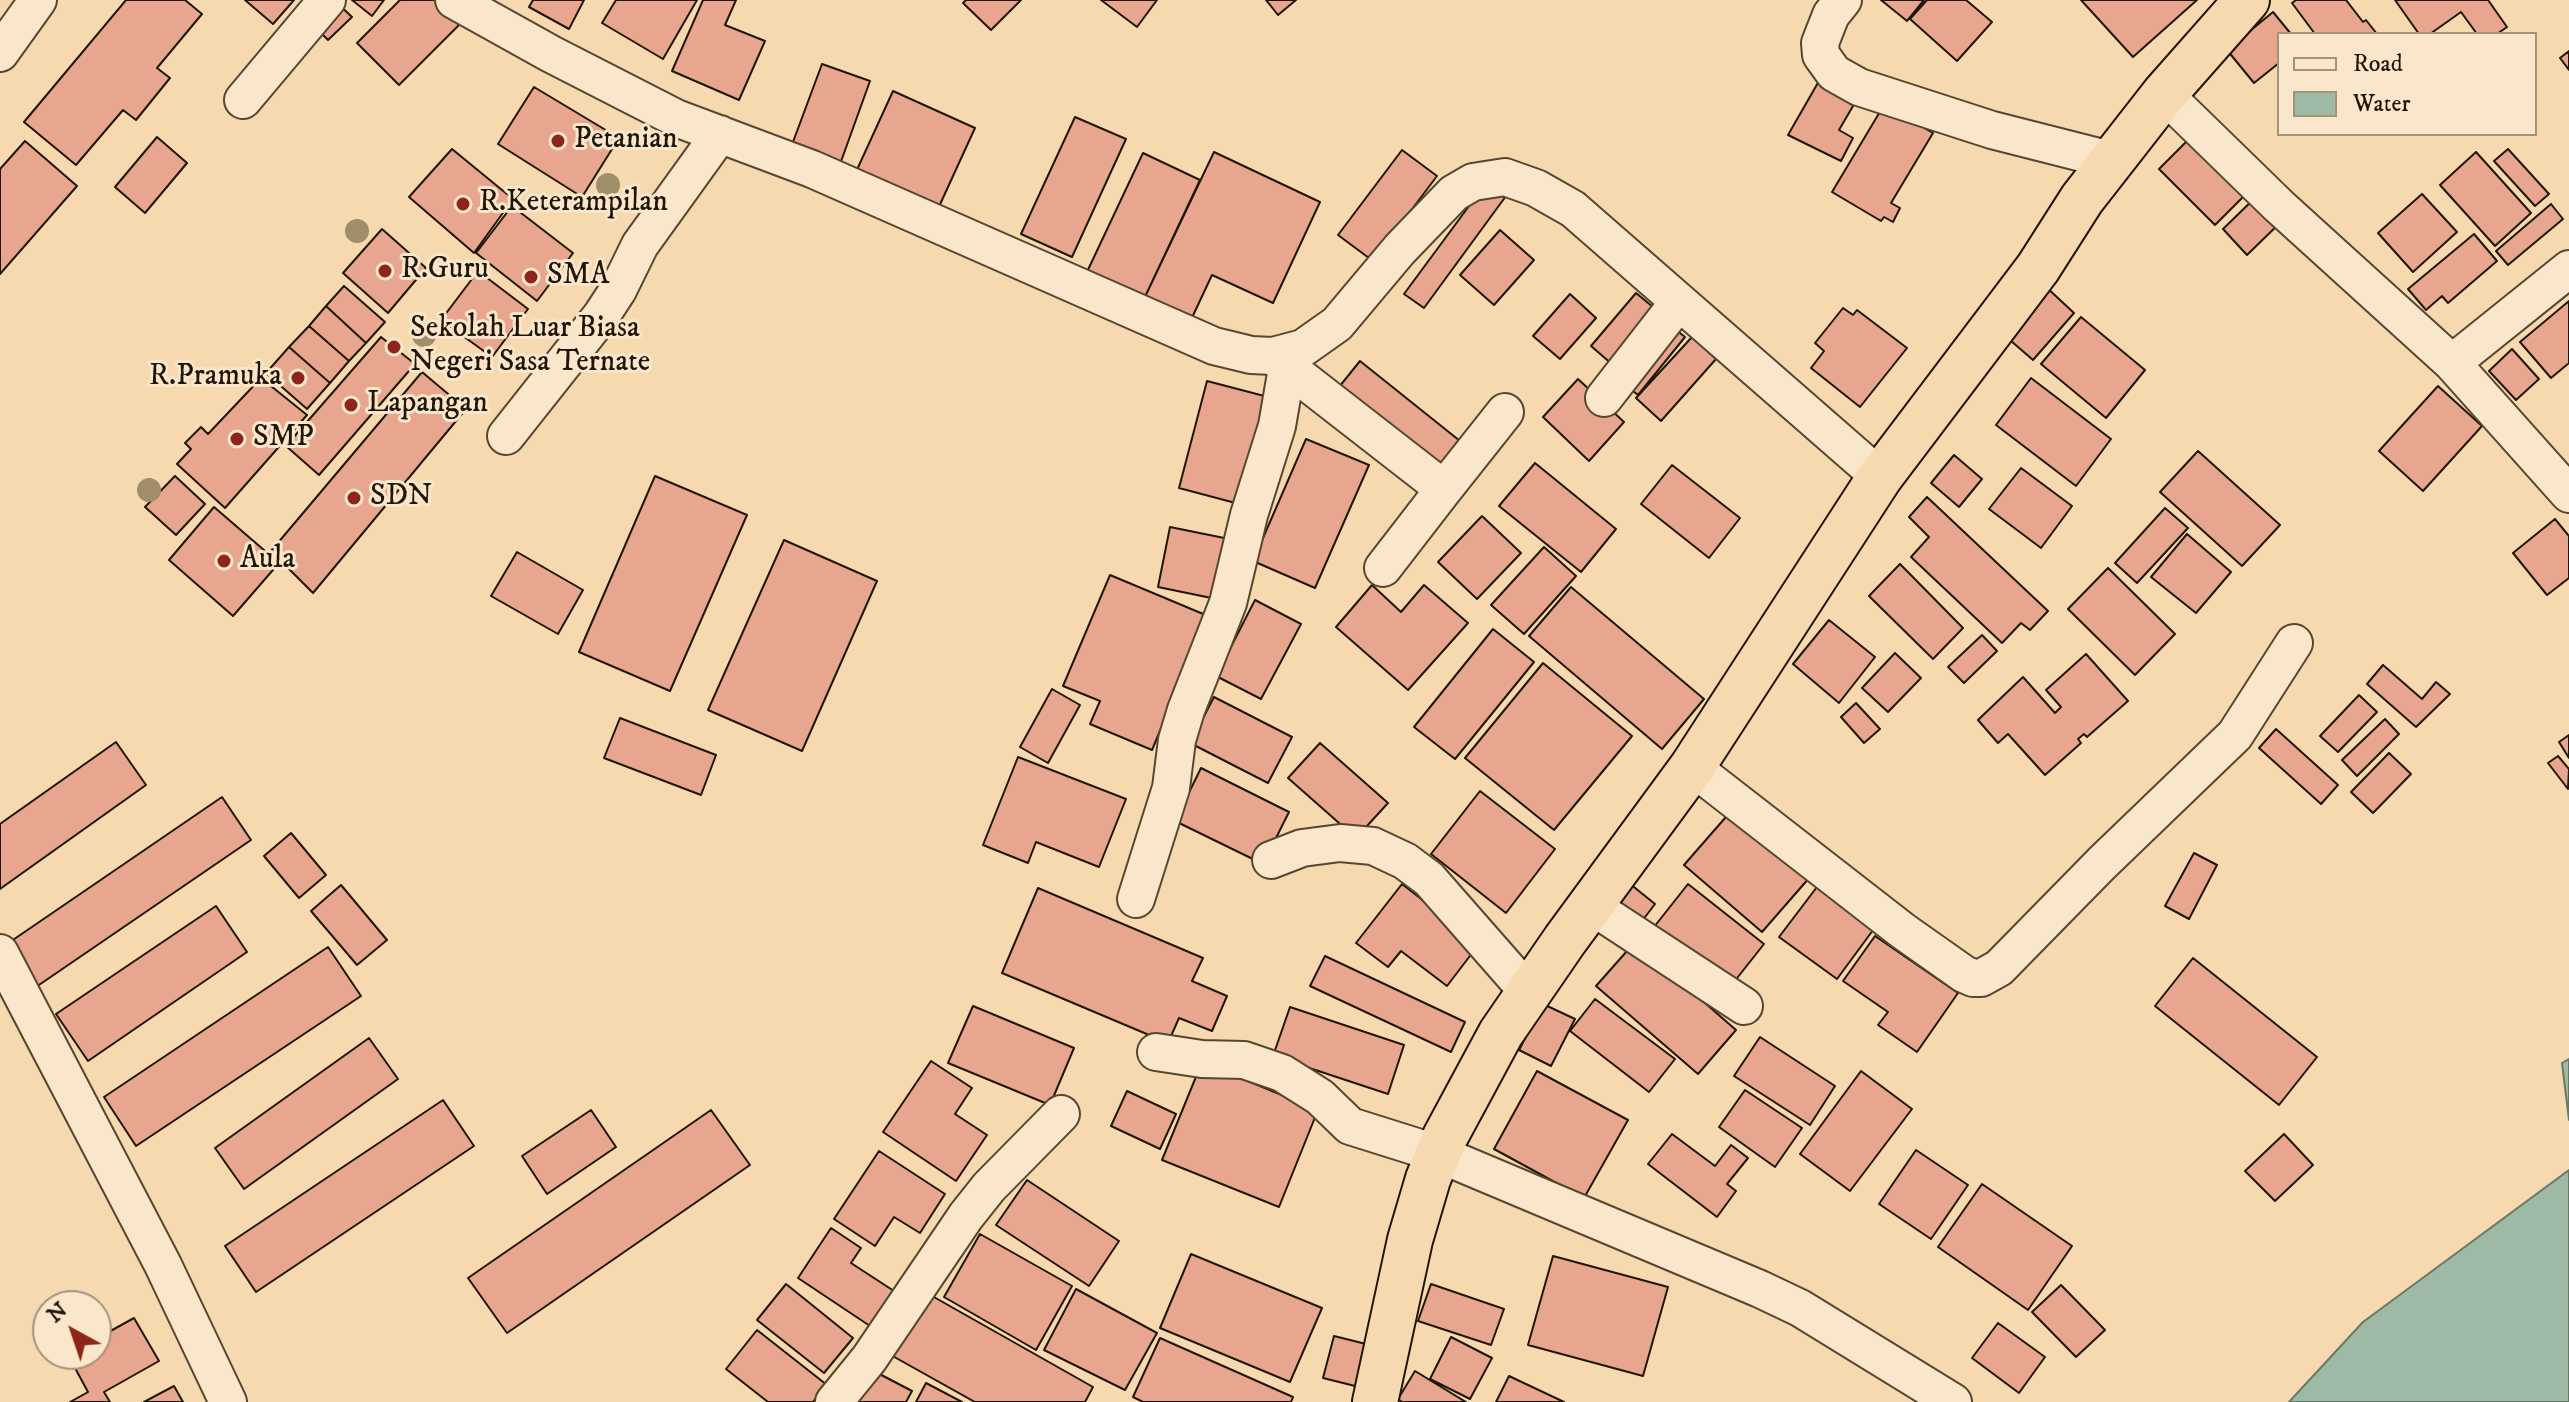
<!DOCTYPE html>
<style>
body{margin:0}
#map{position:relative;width:2569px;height:1402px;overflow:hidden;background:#f7d9af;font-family:"IM FELL DW Pica",serif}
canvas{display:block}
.legend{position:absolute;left:2277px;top:32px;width:260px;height:104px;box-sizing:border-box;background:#fae6cb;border:2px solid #a3937d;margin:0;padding:10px 14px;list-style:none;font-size:24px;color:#201607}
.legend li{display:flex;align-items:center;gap:16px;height:40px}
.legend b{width:40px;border:2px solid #a3937d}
.north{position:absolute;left:32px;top:1290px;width:80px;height:80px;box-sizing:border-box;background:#fae6cb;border:2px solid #a3937d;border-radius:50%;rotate:320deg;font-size:22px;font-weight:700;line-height:32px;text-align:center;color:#201607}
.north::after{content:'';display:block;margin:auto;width:28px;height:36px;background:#8f2418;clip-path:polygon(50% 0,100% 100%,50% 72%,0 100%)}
</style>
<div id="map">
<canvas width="2569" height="1402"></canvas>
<ul class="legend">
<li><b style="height:10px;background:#fae6cb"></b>Road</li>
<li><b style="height:22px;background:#9ebaa7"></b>Water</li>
</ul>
<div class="north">N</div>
</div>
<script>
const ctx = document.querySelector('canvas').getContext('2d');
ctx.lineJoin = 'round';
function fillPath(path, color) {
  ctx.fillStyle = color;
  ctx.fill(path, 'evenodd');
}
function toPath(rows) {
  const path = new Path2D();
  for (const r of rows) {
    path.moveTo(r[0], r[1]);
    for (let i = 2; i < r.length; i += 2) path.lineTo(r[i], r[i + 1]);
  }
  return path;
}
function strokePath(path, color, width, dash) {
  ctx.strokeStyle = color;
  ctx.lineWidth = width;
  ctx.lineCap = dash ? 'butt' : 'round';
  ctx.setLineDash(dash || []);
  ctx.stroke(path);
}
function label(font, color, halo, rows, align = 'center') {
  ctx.font = font + ' "IM FELL DW Pica",serif';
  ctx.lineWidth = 6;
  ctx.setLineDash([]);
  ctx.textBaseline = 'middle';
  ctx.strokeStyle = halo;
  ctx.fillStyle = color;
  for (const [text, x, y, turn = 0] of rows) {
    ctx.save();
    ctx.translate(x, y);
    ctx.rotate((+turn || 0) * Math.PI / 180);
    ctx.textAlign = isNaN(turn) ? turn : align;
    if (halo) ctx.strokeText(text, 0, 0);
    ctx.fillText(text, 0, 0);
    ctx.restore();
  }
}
const water = toPath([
 [2569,1059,2569,1120,2562,1063,2569,1059],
 [2569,1170,2569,1402,2289,1402,2363,1322,2569,1170]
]);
const building = toPath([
 [126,0,185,0,202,14,157,68,170,78,136,120,123,110,76,165,24,122,126,0],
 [245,0,294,0,273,24,245,0],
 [334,0,352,17,328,40,311,23,334,0],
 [352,0,384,0,372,16,352,0],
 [400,0,435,0,460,24,399,85,357,43,400,0],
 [533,0,584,0,569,29,529,7,533,0],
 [616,0,697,0,663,59,602,23,616,0],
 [703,0,736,0,725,25,765,41,739,100,672,71,703,0],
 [966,0,1021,0,991,30,963,3,966,0],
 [1101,0,1157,0,1137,27,1101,0],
 [1266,0,1296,0,1278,15,1266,0],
 [1881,0,1924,0,1907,21,1881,0],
 [1927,0,1966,0,1992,22,1957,61,1910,19,1927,0],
 [2081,0,2197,0,2133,57,2081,0],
 [2296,0,2346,0,2363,22,2366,20,2377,34,2315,34,2292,3,2296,0],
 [2395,0,2488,0,2507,27,2497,34,2477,34,2461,12,2430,34,2419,34,2395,0],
 [2273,12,2291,34,2279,34,2279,63,2254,83,2227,50,2273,12],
 [2569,51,2569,70,2560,58,2569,51],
 [822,64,870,81,839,167,790,150,822,64],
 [1823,74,1860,94,1839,130,1853,138,1841,161,1788,135,1823,74],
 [534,87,619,138,582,197,498,144,534,87],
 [893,91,975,128,937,211,855,174,893,91],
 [1884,105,1933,133,1891,203,1900,208,1893,222,1884,217,1881,221,1832,192,1884,105],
 [1075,117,1126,139,1072,257,1021,234,1075,117],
 [2198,130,2254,186,2215,225,2159,169,2198,130],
 [157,137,187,163,145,213,115,187,157,137],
 [25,141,77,186,0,274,0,169,25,141],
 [452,149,513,199,474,253,409,197,452,149],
 [2508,149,2549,194,2535,206,2494,161,2508,149],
 [1402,150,1437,176,1373,261,1338,235,1402,150],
 [1214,152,1320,202,1273,303,1212,275,1190,322,1143,301,1214,152],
 [2476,152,2531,213,2495,246,2440,185,2476,152],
 [1143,153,1200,180,1143,301,1086,274,1143,153],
 [1486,183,1506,196,1424,308,1404,294,1486,183],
 [2260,193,2285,218,2247,255,2223,229,2260,193],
 [2422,194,2457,232,2413,272,2378,233,2422,194],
 [2551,204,2563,219,2508,265,2496,251,2551,204],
 [512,206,573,253,537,301,476,253,512,206],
 [382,229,426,268,388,313,343,273,382,229],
 [1500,230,1534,260,1494,305,1460,275,1500,230],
 [2474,234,2497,261,2448,303,2442,296,2426,310,2408,289,2474,234],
 [478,271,528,309,492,357,441,320,478,271],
 [344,286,385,322,366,343,326,306,344,286],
 [2045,286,2074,313,2033,360,2003,334,2045,286],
 [1636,293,1659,312,1613,365,1591,346,1636,293],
 [1570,294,1596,318,1560,359,1533,336,1570,294],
 [2569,301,2569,363,2551,378,2520,342,2569,301],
 [326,306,366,343,349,361,309,326,326,306],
 [1843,308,1853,315,1857,310,1907,348,1860,407,1811,368,1824,351,1815,343,1843,308],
 [2081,317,2145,370,2106,418,2041,364,2081,317],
 [1666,322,1685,337,1638,395,1619,380,1666,322],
 [309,326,349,361,330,383,289,347,309,326],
 [381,337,415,364,319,475,286,446,381,337],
 [1692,337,1716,359,1661,421,1636,398,1692,337],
 [289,347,330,383,307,409,266,373,289,347],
 [2512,349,2539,379,2516,400,2489,371,2512,349],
 [1360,361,1465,445,1437,482,1331,397,1360,361],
 [422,372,466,409,313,593,271,551,422,372],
 [261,378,307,415,225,508,177,464,191,449,185,443,201,427,208,434,261,378],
 [2031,378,2111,439,2076,486,1996,425,2031,378],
 [1578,379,1624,422,1589,461,1543,417,1578,379],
 [1207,381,1272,398,1243,505,1179,488,1207,381],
 [2438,386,2482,426,2423,491,2379,451,2438,386],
 [1306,439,1369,465,1315,588,1253,561,1306,439],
 [2198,451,2280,525,2242,566,2160,492,2198,451],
 [1954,455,1982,479,1959,507,1931,483,1954,455],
 [1535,463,1616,529,1581,572,1499,506,1535,463],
 [1672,465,1740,518,1709,558,1641,504,1672,465],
 [2021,468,2072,506,2041,548,1989,509,2021,468],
 [175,476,205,504,176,535,145,507,175,476],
 [655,476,747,515,670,691,579,652,655,476],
 [1927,497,2048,611,2030,630,2021,623,2002,643,1911,557,1929,537,1909,517,1927,497],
 [214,507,279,563,233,616,169,560,214,507],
 [2165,508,2188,528,2137,583,2115,563,2165,508],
 [1482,516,1521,553,1477,599,1438,562,1482,516],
 [2555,519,2569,536,2569,578,2547,595,2513,553,2555,519],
 [1170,527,1234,540,1221,600,1158,587,1170,527],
 [2187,534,2231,572,2196,613,2151,577,2187,534],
 [784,540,877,581,802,751,708,710,784,540],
 [1544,547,1576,576,1524,634,1491,605,1544,547],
 [517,552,583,590,558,634,491,596,517,552],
 [1900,564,1963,628,1933,659,1869,596,1900,564],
 [2108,568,2175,634,2135,675,2068,609,2108,568],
 [1110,575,1208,616,1152,750,1090,724,1100,701,1063,686,1110,575],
 [1372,585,1401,612,1424,585,1468,623,1408,690,1336,627,1372,585],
 [1571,587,1704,699,1662,749,1529,636,1571,587],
 [1255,600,1301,624,1261,699,1216,676,1255,600],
 [1829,620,1875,657,1839,703,1793,664,1829,620],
 [1493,629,1534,662,1455,759,1414,727,1493,629],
 [1982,635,1997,651,1964,683,1948,667,1982,635],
 [1895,653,1921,678,1888,712,1862,688,1895,653],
 [2086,654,2128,701,2087,737,2084,734,2078,739,2081,743,2045,775,2008,734,1998,743,1978,720,2023,677,2055,713,2061,707,2046,690,2086,654],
 [1543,663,1632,736,1554,830,1465,758,1543,663],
 [2383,665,2422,699,2436,682,2450,694,2416,727,2367,684,2383,665],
 [1052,689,1080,705,1048,763,1020,747,1052,689],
 [2359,695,2377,712,2338,752,2320,736,2359,695],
 [1214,697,1292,737,1268,783,1190,743,1214,697],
 [1856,703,1880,729,1864,743,1841,717,1856,703],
 [620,718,716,755,701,795,604,758,620,718],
 [2385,719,2399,734,2357,776,2342,760,2385,719],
 [2276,729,2338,785,2321,804,2259,748,2276,729],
 [2569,735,2569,758,2559,742,2569,735],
 [116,742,146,785,0,889,0,824,116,742],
 [1320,743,1388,803,1356,838,1288,778,1320,743],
 [2389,753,2411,774,2373,813,2351,792,2389,753],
 [2558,756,2569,769,2568,789,2548,763,2558,756],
 [1018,757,1126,799,1099,867,1036,842,1028,863,983,845,1018,757],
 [1201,768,1289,812,1263,864,1175,821,1201,768],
 [1480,791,1555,849,1506,913,1431,854,1480,791],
 [222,797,251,840,36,987,7,944,222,797],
 [1732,810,1810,877,1762,932,1684,865,1732,810],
 [291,833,326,875,299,898,264,856,291,833],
 [2194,853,2217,865,2189,919,2165,906,2194,853],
 [1823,879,1879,922,1837,979,1779,937,1823,879],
 [1629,883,1655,904,1636,929,1609,908,1629,883],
 [1402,884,1479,944,1447,986,1401,951,1388,967,1356,943,1402,884],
 [1688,884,1764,944,1730,987,1654,927,1688,884],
 [341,885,387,940,357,965,311,911,341,885],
 [1038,888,1203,958,1192,981,1227,996,1212,1031,1179,1018,1168,1043,1002,973,1038,888],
 [216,906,247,952,88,1061,56,1014,216,906],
 [1875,936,1958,993,1917,1052,1878,1025,1888,1012,1843,981,1875,936],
 [1635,942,1736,1030,1698,1074,1596,986,1635,942],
 [328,947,361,996,136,1146,104,1097,328,947],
 [1325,956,1465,1022,1451,1052,1310,986,1325,956],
 [2193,958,2317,1057,2279,1105,2155,1006,2193,958],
 [1595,999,1675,1059,1649,1092,1570,1031,1595,999],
 [1543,1004,1575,1019,1551,1066,1519,1050,1543,1004],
 [973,1006,1074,1048,1050,1105,948,1063,973,1006],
 [1290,1007,1404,1045,1388,1094,1273,1056,1290,1007],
 [1760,1037,1835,1086,1810,1125,1734,1076,1760,1037],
 [369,1038,398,1079,244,1189,215,1148,369,1038],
 [931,1061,972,1088,955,1114,987,1135,956,1181,883,1132,931,1061],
 [1202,1062,1318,1110,1279,1207,1162,1160,1202,1062],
 [1537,1071,1628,1120,1584,1198,1494,1149,1537,1071],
 [1861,1071,1912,1109,1850,1191,1800,1154,1861,1071],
 [1745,1090,1802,1128,1775,1167,1719,1127,1745,1090],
 [1127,1091,1176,1114,1160,1149,1111,1126,1127,1091],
 [443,1100,474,1146,256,1292,225,1246,443,1100],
 [591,1110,616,1147,547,1194,522,1156,591,1110],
 [711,1110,750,1165,507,1333,468,1278,711,1110],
 [1672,1134,1715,1166,1731,1145,1748,1158,1727,1184,1736,1191,1717,1217,1648,1164,1672,1134],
 [2284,1134,2313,1165,2275,1201,2245,1171,2284,1134],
 [1916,1150,1968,1185,1931,1239,1879,1204,1916,1150],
 [879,1151,945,1194,920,1233,894,1217,875,1246,834,1219,879,1151],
 [1027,1180,1119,1241,1089,1286,996,1225,1027,1180],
 [1982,1184,2072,1246,2028,1310,1938,1247,1982,1184],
 [831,1228,861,1248,851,1263,897,1293,873,1328,798,1278,831,1228],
 [980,1234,1072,1286,1036,1350,944,1297,980,1234],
 [1191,1254,1322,1308,1290,1382,1160,1328,1191,1254],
 [1553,1256,1668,1287,1643,1376,1528,1345,1553,1256],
 [786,1284,853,1338,824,1373,757,1320,786,1284],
 [1431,1284,1504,1309,1491,1345,1418,1321,1431,1284],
 [2061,1285,2105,1330,2076,1357,2032,1312,2061,1285],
 [1076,1289,1157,1333,1125,1390,1044,1350,1076,1289],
 [925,1292,1093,1387,1085,1402,975,1402,889,1354,925,1292],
 [134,1318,159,1361,104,1392,110,1402,70,1402,88,1392,68,1355,96,1354,96,1339,134,1318],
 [1998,1323,2045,1357,2019,1393,1972,1358,1998,1323],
 [757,1330,827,1385,813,1402,768,1402,726,1369,757,1330],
 [1334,1336,1374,1346,1363,1388,1323,1378,1334,1336],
 [1451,1337,1492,1358,1470,1399,1430,1379,1451,1337],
 [1160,1338,1293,1397,1291,1402,1143,1402,1133,1397,1160,1338],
 [868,1368,912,1391,906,1402,849,1402,868,1368],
 [1415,1371,1466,1402,1402,1402,1398,1399,1415,1371],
 [1509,1376,1564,1402,1496,1402,1509,1376],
 [926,1383,962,1402,916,1402,926,1383],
 [174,1386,183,1402,144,1402,174,1386]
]);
const street = toPath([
 [454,0,551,54,676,118,812,169,1214,346,1251,355,1273,356,1303,348,1337,324,1400,249,1454,193,1473,182,1505,177,1536,188,1573,209,1880,477],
 [1843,0,1831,15,1820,43,1821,55,1834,73,1859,87,1992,130,2114,161],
 [0,53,38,0],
 [2164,94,2279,206,2452,363,2569,494],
 [243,100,327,0],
 [1273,356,1444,489,1505,412],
 [2452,363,2569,269],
 [1604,398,1678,303],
 [506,436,601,316,618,290,640,245,720,134],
 [1383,568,1444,489],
 [1692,767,1903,931,1964,974,1973,978,1981,978,1999,968,2102,863,2235,735,2294,643],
 [1271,860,1302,848,1340,843,1373,846,1405,861,1429,879,1529,993],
 [1136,899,1171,788,1177,740,1186,710,1228,603,1249,515,1277,426,1287,368],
 [1590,905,1744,1006],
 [0,953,163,1265,228,1402],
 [1156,1052,1202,1059,1244,1060,1282,1073,1320,1097,1350,1126,1439,1154,1760,1289,1800,1308,1953,1402],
 [834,1402,869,1359,966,1216,989,1187,1061,1114]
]);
const highway = toPath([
 [1375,1402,1410,1240,1428,1179,1445,1137,1501,1033,1565,940,1692,767,1880,477,2038,268,2082,199,2164,94,2247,0]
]);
const trees = [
 [608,185],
 [357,231],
 [424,335],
 [149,490]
];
const markers = [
 [558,141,8,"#8f2418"],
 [463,204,8,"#8f2418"],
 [385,271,8,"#8f2418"],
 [531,277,8,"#8f2418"],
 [394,347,8,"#8f2418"],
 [298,378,8,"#8f2418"],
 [351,405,8,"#8f2418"],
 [237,439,8,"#8f2418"],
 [354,498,8,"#8f2418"],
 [224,561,8,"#8f2418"]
];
const poiNames = [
 ["Petanian",574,141],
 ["R.Keterampilan",479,204],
 ["R.Guru",401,271],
 ["SMA",547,277],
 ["Sekolah Luar Biasa",410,330],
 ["Negeri Sasa Ternate",410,364],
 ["R.Pramuka",282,378,"right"],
 ["Lapangan",367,405],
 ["SMP",253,439],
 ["SDN",370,498],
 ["Aula",240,561]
];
fillPath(water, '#9ebaa7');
strokePath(water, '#6c7867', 2);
fillPath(building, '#e7a68d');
strokePath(building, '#201607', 2);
strokePath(street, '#564731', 40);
strokePath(highway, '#201607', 48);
strokePath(street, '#fae6cb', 36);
strokePath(highway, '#f7d9af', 44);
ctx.fillStyle = '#a08e6b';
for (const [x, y] of trees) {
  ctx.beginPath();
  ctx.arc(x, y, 12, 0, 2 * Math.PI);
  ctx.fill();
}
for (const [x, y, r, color] of markers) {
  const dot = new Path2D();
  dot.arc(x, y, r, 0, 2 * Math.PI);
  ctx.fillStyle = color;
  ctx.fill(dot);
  strokePath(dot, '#fae6cb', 3);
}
label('30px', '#201607', '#fae6cb', poiNames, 'left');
</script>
